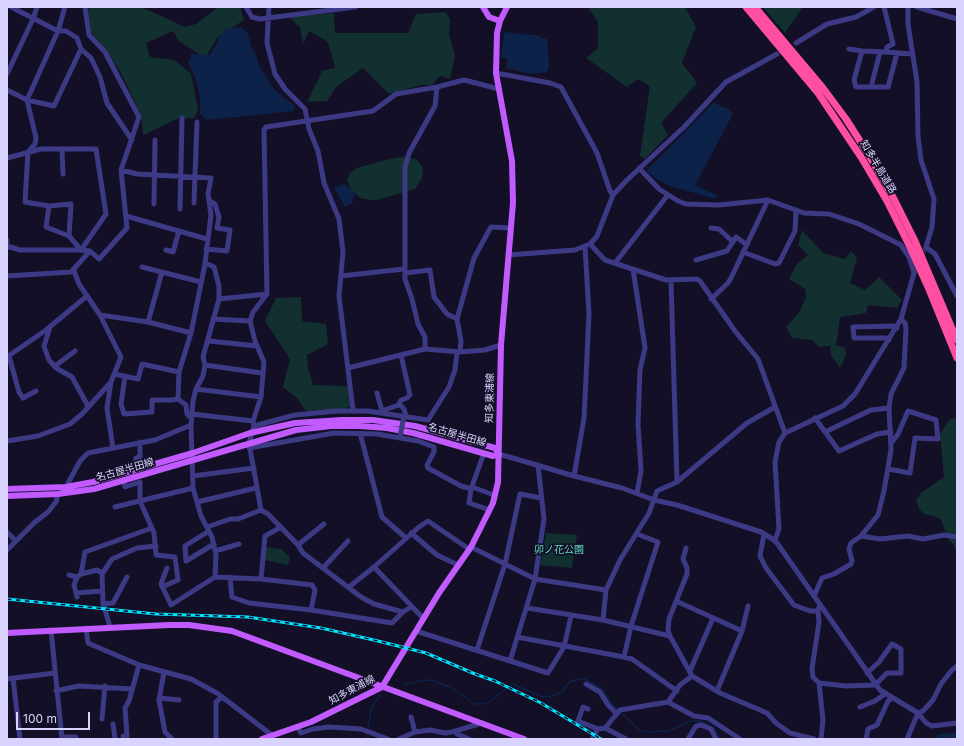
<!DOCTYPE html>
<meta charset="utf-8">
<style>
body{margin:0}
#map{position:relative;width:964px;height:746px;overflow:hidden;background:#130f26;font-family:Inter,sans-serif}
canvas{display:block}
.frame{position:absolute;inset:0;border:8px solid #d9d4ff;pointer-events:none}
.scale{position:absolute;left:16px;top:712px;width:74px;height:18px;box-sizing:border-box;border:2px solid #d9d4ff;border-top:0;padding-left:5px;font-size:12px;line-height:14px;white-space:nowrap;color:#d9d4ff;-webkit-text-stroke:3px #130f26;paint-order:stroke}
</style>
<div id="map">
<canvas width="964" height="746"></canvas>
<div class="frame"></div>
<div class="scale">100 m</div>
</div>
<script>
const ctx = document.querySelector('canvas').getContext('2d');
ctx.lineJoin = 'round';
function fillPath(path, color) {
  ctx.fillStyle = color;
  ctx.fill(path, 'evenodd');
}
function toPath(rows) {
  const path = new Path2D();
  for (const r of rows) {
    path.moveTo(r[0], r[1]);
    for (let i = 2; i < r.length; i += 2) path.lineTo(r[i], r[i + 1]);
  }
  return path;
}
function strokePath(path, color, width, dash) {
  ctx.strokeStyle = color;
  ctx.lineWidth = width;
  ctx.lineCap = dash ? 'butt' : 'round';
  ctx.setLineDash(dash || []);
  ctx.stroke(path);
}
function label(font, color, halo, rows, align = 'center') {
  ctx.font = font + ' Inter,"Noto Sans JP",sans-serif';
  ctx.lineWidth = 3.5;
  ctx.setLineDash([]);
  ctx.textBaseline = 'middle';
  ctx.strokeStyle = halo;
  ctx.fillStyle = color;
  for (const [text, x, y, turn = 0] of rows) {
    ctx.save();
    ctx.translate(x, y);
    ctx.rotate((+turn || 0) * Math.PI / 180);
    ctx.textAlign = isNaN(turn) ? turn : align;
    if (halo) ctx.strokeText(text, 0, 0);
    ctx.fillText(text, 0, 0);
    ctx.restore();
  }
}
const green = toPath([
 [88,7,141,7,185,27,196,24,218,7,240,7,244,20,217,38,205,58,179,41,173,31,146,43,150,57,174,60,191,74,198,109,195,118,179,118,143,135,141,115,121,73,107,51,91,32],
 [588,7,685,7,696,27,682,63,697,83,661,123,668,135,645,159,640,156,650,86,638,79,627,87,586,58,598,48,598,22],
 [763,7,803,7,785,33],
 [445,12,450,19,449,34,455,56,450,79,440,76,432,85,421,85,389,94,363,68,336,87,327,101,307,102,322,71,335,68,328,42,309,31,303,44,300,27,292,20,291,17,334,13,335,33,408,33,416,14],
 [406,156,417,160,423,168,422,178,415,189,377,200,370,200,360,198,350,188,347,179,350,173,357,168,385,160],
 [802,230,823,253,845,259,851,251,857,258,850,283,865,290,879,277,902,300,897,308,868,305,866,313,840,317,836,345,845,348,846,355,840,368,831,355,830,346,818,347,813,340,792,338,786,327,799,313,806,297,805,289,789,279,796,265,808,255,798,245],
 [301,297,302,321,326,324,328,344,307,355,308,368,313,385,349,386,351,406,342,410,306,411,297,398,283,387,290,359,265,321,276,298],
 [956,418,957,419,957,555,954,545,949,540,941,520,934,516,924,514,919,509,916,500,921,493,944,477,940,434,950,419],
 [546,533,577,535,572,568,540,565],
 [266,547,281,549,290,557,288,565,264,560]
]);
const water = toPath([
 [241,27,248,34,252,49,255,51,259,66,274,89,295,106,294,111,207,120,200,114,200,97,196,80,188,62,192,54,210,55,224,29],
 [504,32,541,36,541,38,547,39,549,67,547,72,531,74,506,68,508,59,501,58],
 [714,102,722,107,727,108,733,114,695,185,717,195,716,199,670,186,658,180,648,173,647,170],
 [344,184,355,193,352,203,345,207,334,188]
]);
const stream = toPath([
 [404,684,427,680,434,681,450,687,475,704,482,704,489,702,513,684,540,696,549,697,562,692,570,681,584,679,601,688,611,703,639,730,645,732,668,731,691,721,701,721,715,729,720,739],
 [368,729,371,709,380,695],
 [366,739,368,733]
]);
const river = toPath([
 [940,739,957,737]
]);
const minorTunnel = toPath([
 [914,273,926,247]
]);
const minor = toPath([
 [65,7,58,31,27,100,36,138,35,144,28,152,25,202,49,206,46,227,69,236,81,250],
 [246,7,252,17,260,19,355,7],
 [269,7,267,43,275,74,285,89,305,109,309,129,318,151,324,183,339,219,343,252,339,296,353,410],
 [884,7,893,44,887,47,886,52,912,54],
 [908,7,908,24,917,82,918,136,921,160,934,199,932,227,926,247,935,254,957,296],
 [917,7,957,19],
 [796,43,827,24,856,17,874,7],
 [81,49,91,58,100,77,107,103,132,140],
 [849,49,862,51],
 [886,52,862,51,854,80,856,87,888,87,897,53],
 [496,73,550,83,561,87,597,153,610,191,613,195],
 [7,74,33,19,37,7],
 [871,87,880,52],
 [7,90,27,100,54,106,81,49,77,38,66,31,58,31,11,7],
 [62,149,63,174],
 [7,158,41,149,96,149,106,214,81,250],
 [639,168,659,189,678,201,686,204,719,205,768,200,804,213,829,214,859,224,901,245,909,257,914,273,901,319,855,394,843,406,785,433,779,442,775,462,779,529,775,540],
 [121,170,137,174,211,178,208,194,211,215,205,264,191,333,179,372,178,399,186,405,187,414,191,418],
 [194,203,197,122],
 [154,204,155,140],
 [49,206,71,204,69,236],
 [180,209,182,118],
 [126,216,207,239],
 [711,228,719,229,732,241],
 [7,240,7,248],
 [590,244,605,260,666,280,697,279,700,281,735,331,758,359,785,433],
 [7,246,20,250,81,250,90,251,99,259,127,228,121,170,139,117,105,52,89,35,85,7],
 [206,249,227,251,230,230,217,228,219,217,215,204,210,201],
 [166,250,173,252,179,231],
 [743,252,775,264,779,263,795,231,796,210],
 [508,255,575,250,590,244,597,236,613,195,627,180,684,127,726,82,777,54],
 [696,260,727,251,736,237,747,245],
 [205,263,214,267,219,286,219,301],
 [615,263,667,196],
 [142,267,201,282],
 [633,269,645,348,640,370,638,424,641,471,637,493],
 [74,271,79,284,100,315,121,357,111,382,107,408,113,448],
 [405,273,430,270,434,297,447,314,457,319],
 [7,276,71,272,90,251],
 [341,276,404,269],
 [671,281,677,482],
 [267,294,219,299,203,357,205,365,203,376,196,389,193,401,191,425,193,488,201,516,212,537,216,555,215,577,261,579,312,585,315,590,311,610],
 [711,299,728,283,731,278,768,200],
 [100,315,148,322,191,333],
 [213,319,250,321],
 [148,322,162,272],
 [50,327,44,346,49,360,56,368,72,377,88,406],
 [889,340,886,338,854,338,853,327,894,326,897,328],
 [209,341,257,346],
 [425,349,425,337,418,324,412,299,405,279,405,167,409,153,435,106,437,87],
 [460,352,461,341,457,319,474,258,491,227,510,228],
 [401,355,410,395,407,398,401,400,399,404,404,409,406,416],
 [9,356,19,392,23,398,36,391],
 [7,357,46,330,87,296],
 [205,365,262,373],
 [55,366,75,351],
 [348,368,425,349,460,352,485,350,501,345],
 [114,374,138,379,142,364,179,372],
 [125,376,121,404,124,414,152,412,152,400,171,400,178,399],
 [196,389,261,397],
 [377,393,382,411],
 [382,413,384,410,399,405],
 [192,414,253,421],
 [815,418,839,451,877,434,891,432],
 [254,426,295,415,337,411,368,411,428,420,449,387,455,370,457,352],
 [825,432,871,410,889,408],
 [360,433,382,517,406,538],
 [7,441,38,436,70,424,82,414,111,382],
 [249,448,334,433,377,434,418,441,434,447,434,452,427,465,428,468,461,486,471,489,469,503,490,510],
 [499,454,574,476,622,488,654,500,677,505,761,532,771,538,777,543,880,690,918,713,926,723,932,726,957,723],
 [888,469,910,473,915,438,938,439,936,420,908,411,898,434,892,442],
 [133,472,131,465,136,463,136,458,140,457,140,442],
 [193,476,254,468],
 [574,476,584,418,586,378,589,314,585,247],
 [124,481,125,487,140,482,140,501,154,533,156,555,175,557,178,580,162,587],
 [66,487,80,461,88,453,155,440,191,425],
 [472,487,494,495],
 [471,489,484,453],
 [197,502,256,488],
 [115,507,193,488],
 [207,527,230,519,238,519,261,510],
 [209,531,185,546,186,561,214,544],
 [7,532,16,541],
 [411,533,437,555,458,565],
 [764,534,760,556,766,568,794,605,810,611,818,611],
 [861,536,880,539,908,536,923,539,944,535,957,537],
 [298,545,324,524],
 [471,547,535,579,606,590],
 [7,550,35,522,48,512,56,502,58,494],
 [215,551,239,544],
 [167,568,161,584,171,605,215,577],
 [323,568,348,541],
 [81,574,97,570,102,573],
 [69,575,77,577,81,574,85,552,152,528],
 [77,577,74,585,77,597],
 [230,577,232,597,249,603,311,610,392,623,403,612,411,607],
 [261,579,265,536,281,527],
 [349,587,374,567],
 [76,593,102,591],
 [814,596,822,578,834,574,851,564,852,561,849,549,851,543,861,536,878,515,884,491,891,450,889,408,891,394,904,368,906,329,905,323,901,319],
 [676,601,742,631],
 [103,604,113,603,127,577],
 [820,604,818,611,819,622,812,669,813,677,819,683,846,686,875,685,887,673,901,673,901,649,892,644,879,662,867,673],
 [527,608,603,620,670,636,692,676,720,693,767,713,776,723,790,733,814,739],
 [403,612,374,604,361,597,303,553,298,545,268,514,261,510,249,443,254,426,253,421,261,397,264,362,255,341,250,321,253,312,267,294,264,130,266,127,373,111,396,94,437,87,464,80,499,89],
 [423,618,374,567,419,527,428,521,469,549],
 [603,620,606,590,620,560,649,513,657,491,677,482,747,423,775,407],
 [110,627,103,603,102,574,112,559,137,548,156,546],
 [86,628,88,643,139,665,191,679,217,693,273,736],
 [51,630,62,739],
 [416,631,548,673,564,647,571,616],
 [670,636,668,630,669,619,687,574,687,568,683,559,686,548],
 [517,637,624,657,631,626,658,542,637,534],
 [477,650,505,564,520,494,541,498],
 [624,657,632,659,677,691],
 [510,661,535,579,544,519,538,465],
 [690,671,713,618],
 [164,672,159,700,165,732,172,739],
 [13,678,20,739],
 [7,679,55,673],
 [819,683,823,720,821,739],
 [586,684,600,692,608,705,617,714],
 [56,691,78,686,132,689],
 [717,691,742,631,748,606],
 [159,698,179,700],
 [668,702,694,716,708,718,740,739],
 [860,707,875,701,885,694],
 [588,709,583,707,578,721,598,729,605,728],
 [411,717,415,732],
 [102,719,105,686],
 [113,724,115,739],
 [298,728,301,733,313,729,329,727,361,729,388,739],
 [456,732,457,734,469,739],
 [123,736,127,736,125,708,129,701,139,665],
 [62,737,76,737],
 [216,739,216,702,222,697],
 [399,739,415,732,430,730,445,733,452,732,482,723],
 [592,739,598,729],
 [626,739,605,728,620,710,668,702,680,685,692,676],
 [688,739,696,726,701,725,711,729,716,739],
 [866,739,868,729,877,725,888,701,892,698],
 [907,739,918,713,923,711,933,700,941,684,952,670,957,666]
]);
const major = toPath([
 [483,7,489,17,500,21],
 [7,489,66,487,93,482,193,453,250,433,295,423,342,420,373,420,415,426,495,448,499,454,493,456,413,433,387,428,360,426,331,426,296,430,94,489,58,494,7,496],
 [7,633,169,625,189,625,232,631,524,739],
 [262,739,311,722,382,687,439,593,471,547,493,503,498,482,501,345,513,203,512,161,496,73,497,33,500,21,507,7]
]);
const highway = toPath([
 [746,7,818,93,861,157,887,201,909,245,928,287,957,358],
 [755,7,823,88,846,119,867,152,893,197,915,241,957,340]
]);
const rail = toPath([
 [7,599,156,614,248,617,321,628,378,641,426,653,475,674,495,681,541,703,601,739]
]);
const minorBridge = toPath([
 [400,437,404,416]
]);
const streetNames = [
 ["知多半島道路",878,167,59],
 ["知多東浦線",490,398,-89],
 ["名古屋半田線",457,435,16],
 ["名古屋半田線",125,470,-16],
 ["知多東浦線",352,690,-28]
];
const parkNames = [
 ["卯ノ花公園",559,550]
];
fillPath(green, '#12302f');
fillPath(water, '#0c2248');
strokePath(stream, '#0c2248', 1.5);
strokePath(river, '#0c2248', 9);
strokePath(minorTunnel, '#312d47', 5, [5, 2.5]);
strokePath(minor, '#3d3a85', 5);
strokePath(major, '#c25bff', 6);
strokePath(highway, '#ff4fa3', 7);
strokePath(rail, '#00e5ff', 3);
strokePath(rail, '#130f26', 1.5, [4.5]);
strokePath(minorBridge, '#3d3a85', 5);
label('10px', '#d9d4ff', '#130f26', streetNames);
label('10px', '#5fe0c0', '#130f26', parkNames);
</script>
